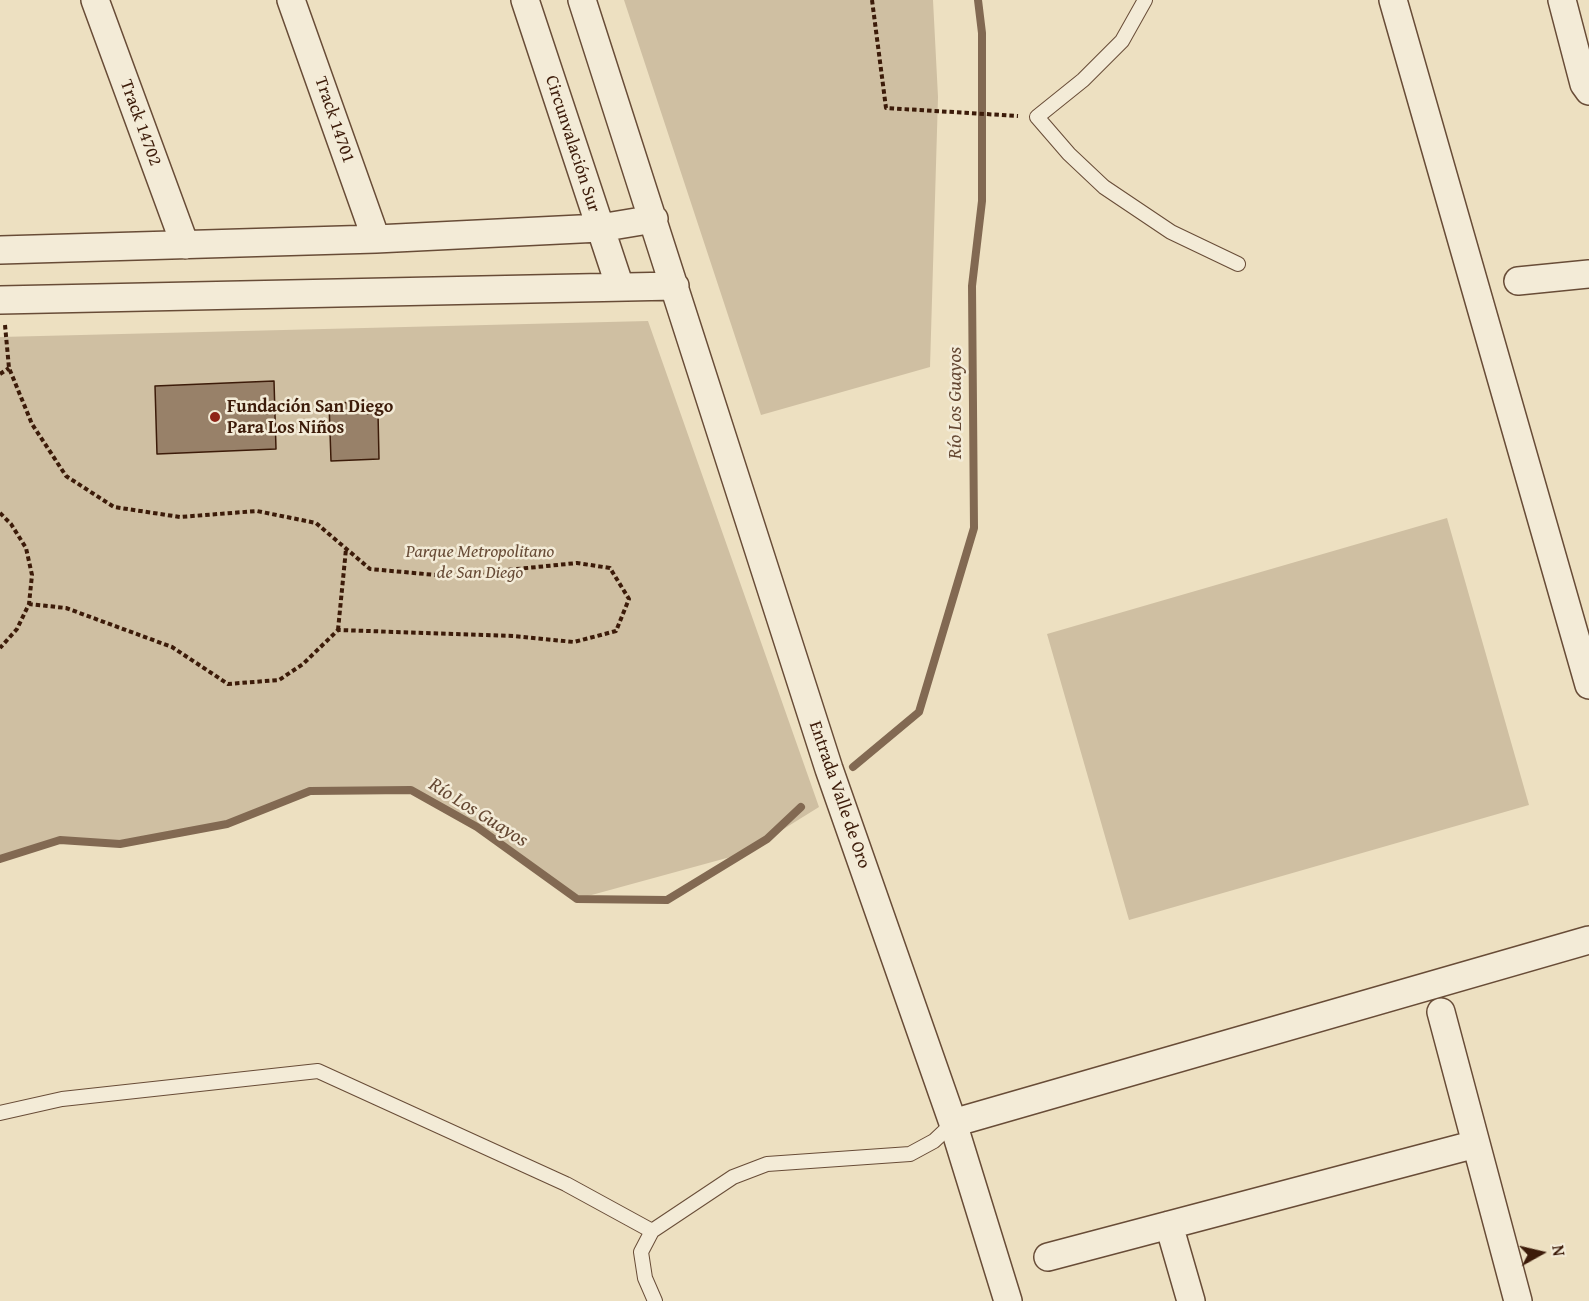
<!DOCTYPE html>
<meta charset="utf-8">
<style>
body{margin:0}
#map{position:relative;width:1589px;height:1301px;overflow:hidden;background:#ede0c1;font-family:"Gentium Book Plus",serif}
canvas{display:block}
.north{position:absolute;left:1511px;top:1223px;width:60px;height:60px;-webkit-text-stroke:4px #f3ebd7;paint-order:stroke;rotate:82deg;font-size:16px;font-weight:700;line-height:24px;text-align:center;color:#3c1b09}
.north::after{content:'';display:block;margin:auto;width:21px;height:27px;background:#3c1b09;clip-path:polygon(50% 0,100% 100%,50% 72%,0 100%)}
</style>
<div id="map">
<canvas width="1589" height="1301"></canvas>
<div class="north">N</div>
</div>
<script>
const ctx = document.querySelector('canvas').getContext('2d');
ctx.lineJoin = 'round';
function fillPath(path, color) {
  ctx.fillStyle = color;
  ctx.fill(path, 'evenodd');
}
function toPath(rows) {
  const path = new Path2D();
  for (const r of rows) {
    path.moveTo(r[0], r[1]);
    for (let i = 2; i < r.length; i += 2) path.lineTo(r[i], r[i + 1]);
  }
  return path;
}
function strokePath(path, color, width, dash) {
  ctx.strokeStyle = color;
  ctx.lineWidth = width;
  ctx.lineCap = dash ? 'butt' : 'round';
  ctx.setLineDash(dash || []);
  ctx.stroke(path);
}
function label(font, color, halo, rows, align = 'center') {
  ctx.font = font + ' "Gentium Book Plus",serif';
  ctx.lineWidth = 5;
  ctx.setLineDash([]);
  ctx.textBaseline = 'middle';
  ctx.strokeStyle = halo;
  ctx.fillStyle = color;
  for (const [text, x, y, turn = 0] of rows) {
    ctx.save();
    ctx.translate(x, y);
    ctx.rotate((+turn || 0) * Math.PI / 180);
    ctx.textAlign = isNaN(turn) ? turn : align;
    if (halo) ctx.strokeText(text, 0, 0);
    ctx.fillText(text, 0, 0);
    ctx.restore();
  }
}
const green = toPath([
 [624,0,933,0,938,97,930,367,761,415],
 [648,321,819,807,745,853,577,899,477,827,411,790,310,791,227,824,120,844,60,840,0,859,0,337],
 [1447,518,1529,805,1129,920,1047,634]
]);
const stream = toPath([
 [853,767,919,712,974,528,972,286,982,201,982,33,978,0],
 [0,859,60,840,120,844,227,824,310,791,411,790,477,827,577,899,667,900,767,839,801,807]
]);
const building = toPath([
 [274,381,276,449,157,454,155,386,274,381],
 [368,402,368,414,378,413,379,459,331,461,329,403,368,402]
]);
const path = toPath([
 [872,0,886,108,1018,116],
 [5,325,9,368,32,424,66,476,114,507,180,517,257,511,316,523,370,569,447,576,577,563,610,568,629,599,616,631,574,642,514,636,338,630,303,664,279,680,228,684,172,647,66,608,29,604],
 [0,374,9,368],
 [0,513,11,524,26,548,32,575,29,604,17,629,0,648],
 [338,630,346,549]
]);
const service = toPath([
 [1145,0,1122,41,1083,80,1037,117,1069,154,1104,187,1171,232,1238,264],
 [0,1113,62,1099,318,1071,566,1184,652,1231],
 [655,1301,645,1278,641,1252,652,1231,733,1177,767,1164,910,1154,934,1141,953,1123]
]);
const minor = toPath([
 [95,0,185,245],
 [291,0,376,239],
 [525,0,620,287],
 [582,0,829,769,953,1123,1008,1301],
 [1393,0,1589,685],
 [1562,0,1584,84,1589,91],
 [0,250,376,239,600,228,654,219],
 [1518,281,1589,274],
 [0,300,675,286],
 [1441,1012,1518,1301],
 [953,1123,1589,940],
 [1169,1225,1191,1301],
 [1048,1257,1476,1144]
]);
const markers = [
 [215,417,6,"#8f2418"]
];
const streetNames = [
 ["Track 14701",334,120,71],
 ["Track 14702",140,123,70],
 ["Circunvalación Sur",572,144,72],
 ["Entrada Valle de Oro",839,795,71]
];
const poiNames = [
 ["Fundación San Diego",227,407],
 ["Para Los Niños",227,428]
];
const parkNames = [
 ["Parque Metropolitano",480,552],
 ["de San Diego",480,573]
];
const waterNames = [
 ["Río Los Guayos",956,403,-90],
 ["Río Los Guayos",478,813,32]
];
fillPath(green, '#cfbfa2');
strokePath(stream, '#826952', 8);
fillPath(building, '#988169');
strokePath(building, '#3c1b09', 1.5);
strokePath(service, '#684c37', 16);
strokePath(minor, '#684c37', 30);
strokePath(path, '#3c1b09', 4, [4.5, 3]);
strokePath(service, '#f3ebd7', 14);
strokePath(minor, '#f3ebd7', 27);
for (const [x, y, r, color] of markers) {
  const dot = new Path2D();
  dot.arc(x, y, r, 0, 2 * Math.PI);
  ctx.fillStyle = color;
  ctx.fill(dot);
  strokePath(dot, '#f3ebd7', 2);
}
label('18px', '#3c1b09', '#f3ebd7', streetNames);
label('bold 18px', '#3c1b09', '#f3ebd7', poiNames, 'left');
label('italic 18px', '#684c37', '#f3ebd7', parkNames);
label('italic 20px', '#654833', '#f3ebd7', waterNames);
</script>
